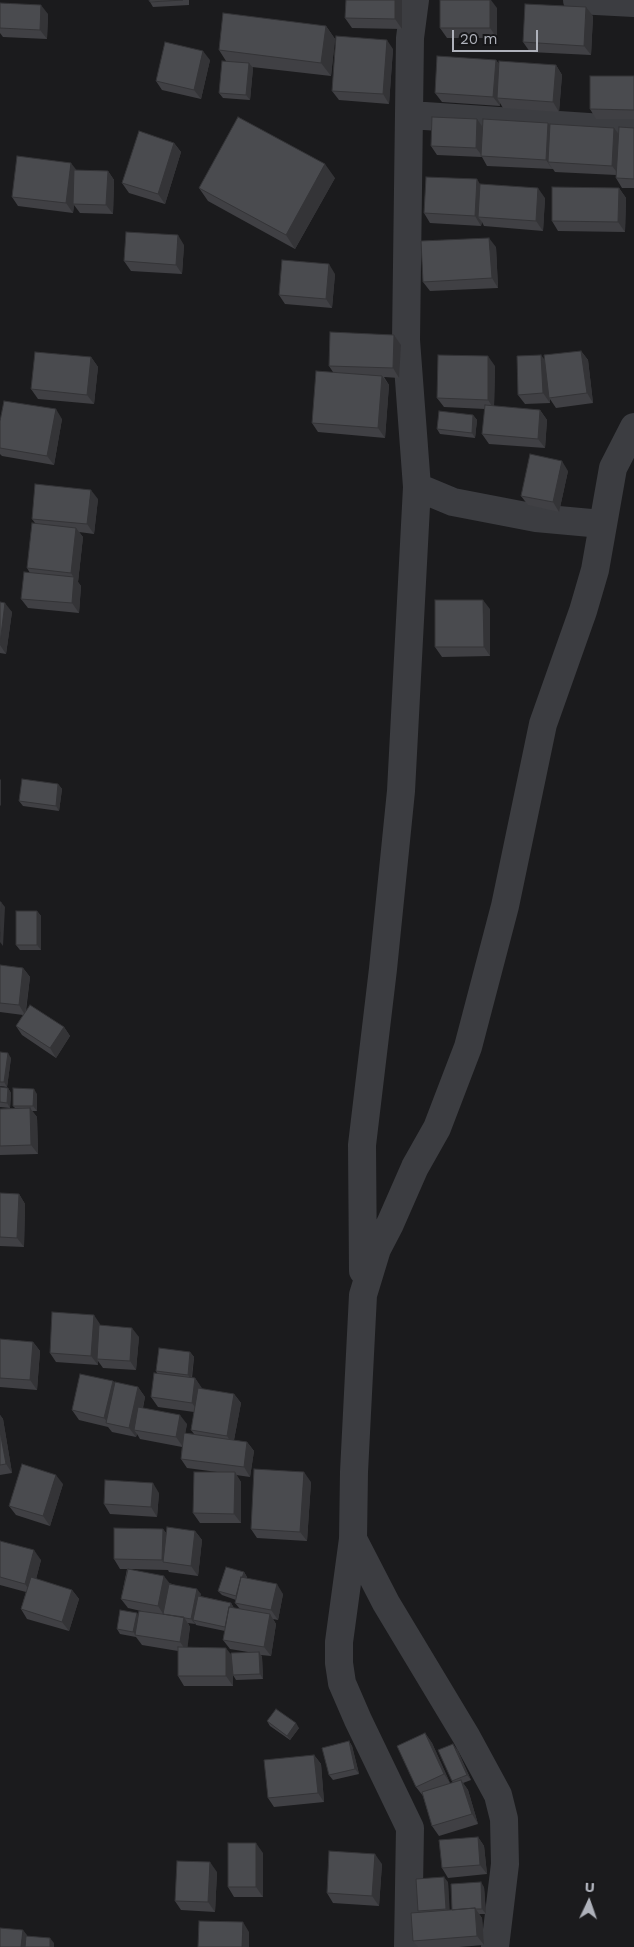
<!DOCTYPE html>
<style>
body{margin:0}
#map{position:relative;width:634px;height:1947px;overflow:hidden;background:#1b1b1d;font-family:"Work Sans",sans-serif}
canvas{display:block}
.north{position:absolute;left:564px;top:1877px;width:50px;height:50px;-webkit-text-stroke:4px #161618;paint-order:stroke;rotate:3deg;font-size:14px;font-weight:700;line-height:20px;text-align:center;color:#afb2bb}
.north::after{content:'';display:block;margin:auto;width:18px;height:22px;background:#afb2bb;clip-path:polygon(50% 0,100% 100%,50% 72%,0 100%)}
.scale{position:absolute;left:452px;top:30px;width:86px;height:22px;box-sizing:border-box;border:2px solid #afb2bb;border-top:0;padding-left:6px;font-size:15px;line-height:18px;white-space:nowrap;color:#afb2bb;-webkit-text-stroke:4px #161618;paint-order:stroke}
</style>
<div id="map">
<canvas width="634" height="1947"></canvas>
<div class="north">U</div>
<div class="scale">20 m</div>
</div>
<script>
const ctx = document.querySelector('canvas').getContext('2d');
ctx.lineJoin = 'round';
function toPath(rows) {
  const path = new Path2D();
  for (const r of rows) {
    path.moveTo(r[0], r[1]);
    for (let i = 2; i < r.length; i += 2) path.lineTo(r[i], r[i + 1]);
  }
  return path;
}
function strokePath(path, color, width, dash) {
  ctx.strokeStyle = color;
  ctx.lineWidth = width;
  ctx.lineCap = dash ? 'butt' : 'round';
  ctx.setLineDash(dash || []);
  ctx.stroke(path);
}
function fillPath(path, color) {
  ctx.fillStyle = color;
  ctx.fill(path, 'evenodd');
}
const minor = toPath([
 [577,0,634,3],
 [410,115,634,130],
 [417,487,453,502,536,518,602,524],
 [363,1271,362,1145,383,969,401,791,417,487,406,340,410,38,415,0],
 [353,1539,339,1642,339,1663,342,1683,358,1720,410,1828,408,1947],
 [495,1947,505,1864,504,1819,498,1795,466,1736,386,1603,353,1539,354,1472,363,1295,377,1249,390,1224,415,1167,437,1128,468,1047,505,906,543,724,583,611,595,570,613,468,634,427]
]);
const wall = toPath([
 [149,0,189,0,189,5,153,7,150,2],
 [346,0,402,0,402,29,352,28,345,18],
 [0,3,48,14,47,39,3,37,0,33],
 [497,8,497,38,447,38,440,28],
 [593,16,591,55,530,52,523,42],
 [326,26,335,39,331,76,252,67,253,68,250,100,223,98,219,93,226,61,219,50],
 [393,49,389,104,339,100,332,91],
 [210,60,201,99,162,90,156,81],
 [496,60,499,64,556,65,562,75,559,112,503,108,500,103,500,106,442,102,435,93],
 [634,76,634,119,596,119,590,109],
 [477,119,482,127,548,123,550,126,618,133,634,128,634,188,622,188,616,178,616,175,555,172,553,169,487,166,482,157,437,155,431,146],
 [174,143,181,152,165,204,129,193,122,183],
 [76,170,108,171,114,180,113,214,80,213,74,205,73,213,18,206,12,197],
 [335,178,295,249,208,201,199,188],
 [480,184,545,198,543,231,484,226,482,222,481,226,430,223,424,213],
 [619,188,626,198,625,232,558,231,552,221],
 [184,245,182,274,131,271,124,261],
 [496,247,498,288,430,291,423,282],
 [335,274,332,308,285,304,279,295],
 [394,335,401,345,399,378,384,377,389,385,385,438,318,432,312,423,333,372,329,366],
 [581,351,588,360,593,403,556,408,550,399,550,403,525,404,518,395,544,360],
 [91,357,98,367,94,404,38,399,31,389],
 [495,366,494,406,540,410,547,420,545,448,489,444,482,434,485,409,444,407,437,398],
 [473,415,477,420,475,438,440,434,437,429],
 [62,419,54,465,2,456,0,454,0,421],
 [568,471,559,512,528,505,521,496],
 [98,499,94,534,79,532,83,537,78,582,81,586,79,613,28,608,21,599,30,573,27,568,35,523,32,519],
 [0,602,12,612,6,654,0,653],
 [490,609,490,656,442,657,435,647],
 [58,784,62,789,59,811,23,806,19,801],
 [37,911,41,916,41,950,20,950,16,945],
 [0,965,23,968,30,977,26,1011,64,1027,70,1036,56,1058,22,1035,16,1026,23,1015,0,1012],
 [0,1052,11,1058,7,1087,0,1086],
 [0,1087,8,1088,11,1093,10,1108,0,1107],
 [37,1094,37,1111,32,1111,37,1117,38,1154,0,1155,0,1109,15,1108,13,1106],
 [0,1193,19,1194,25,1204,24,1247,0,1246],
 [100,1324,100,1325,139,1337,136,1370,103,1368,98,1361,98,1365,56,1362,50,1353],
 [0,1339,33,1342,40,1351,37,1390,0,1387],
 [190,1352,194,1357,192,1378,195,1378,202,1389,234,1394,241,1403,234,1440,247,1442,254,1451,250,1477,236,1475,241,1482,241,1523,200,1523,193,1513,217,1472,187,1468,181,1459,182,1447,140,1439,137,1434,136,1437,112,1432,108,1427,79,1420,72,1410,113,1381,115,1383,138,1387,145,1397,143,1408,187,1424,185,1433,194,1434,191,1430,194,1412,158,1407,151,1397,157,1373,156,1371],
 [0,1415,3,1419,12,1473,0,1475],
 [311,1482,307,1541,257,1538,251,1529],
 [63,1484,50,1526,16,1515,9,1506],
 [159,1493,157,1517,110,1514,104,1504],
 [163,1529,167,1534,195,1531,202,1540,198,1576,169,1572,168,1570,129,1569,201,1594,200,1596,231,1603,234,1608,240,1609,235,1603,236,1600,222,1595,218,1591,244,1572,247,1577,247,1579,283,1594,278,1620,273,1619,276,1624,271,1656,261,1655,262,1657,263,1679,236,1680,233,1675,233,1686,184,1686,178,1676,178,1651,142,1645,136,1637,120,1634,117,1629,137,1613,138,1616,141,1611,128,1608,121,1599,127,1569,120,1569,114,1559],
 [188,1623,195,1624,195,1623,196,1625,225,1631,223,1640,230,1649,248,1652,232,1655,187,1647,190,1627],
 [0,1541,41,1560,36,1579,72,1590,79,1599,69,1631,27,1619,21,1609,26,1592,0,1585],
 [267,1721,299,1728,290,1740,270,1726],
 [425,1733,432,1743,450,1783,453,1783,452,1781,457,1749,471,1780,463,1783,468,1790,478,1824,439,1836,432,1826,423,1796,416,1787],
 [349,1741,352,1746,359,1774,333,1780,329,1775],
 [314,1755,321,1764,324,1802,274,1807,268,1798],
 [478,1837,484,1846,487,1874,448,1878,442,1868],
 [263,1853,263,1897,234,1897,228,1887],
 [382,1864,379,1906,333,1903,327,1893],
 [217,1872,215,1912,181,1910,175,1901],
 [448,1882,449,1910,452,1910,484,1887,486,1914,479,1914,482,1918,484,1945,459,1947,418,1947,413,1941,419,1913,418,1911]
]);
const shadedWall = toPath([
 [395,0,402,0,402,29,395,19],
 [490,0,491,0,497,8,497,38,490,28],
 [41,5,48,14,47,39,40,30],
 [586,7,593,16,591,55,584,46],
 [326,26,335,39,331,76,321,63],
 [387,40,393,49,389,104,383,94],
 [203,51,210,60,201,99,194,90],
 [496,60,502,69,497,98,500,103,500,106,493,97],
 [249,63,253,68,250,100,246,95],
 [556,65,562,75,559,112,553,102],
 [477,119,484,129,483,157,476,148],
 [548,123,555,132,548,162,553,170,546,160],
 [614,128,621,137,619,175,612,166],
 [174,143,181,152,165,204,158,194],
 [71,163,78,172,73,204,74,205,73,213,66,203],
 [325,164,335,178,295,249,286,235],
 [108,171,114,180,113,214,106,205],
 [477,179,483,189,478,217,482,222,481,226,475,216],
 [538,188,545,198,543,231,536,221],
 [619,188,626,198,625,232,618,222],
 [178,235,184,245,182,274,176,265],
 [489,238,496,247,498,288,492,278],
 [329,264,335,274,332,308,326,299],
 [394,335,401,345,399,378,393,368],
 [581,351,588,360,593,403,587,393],
 [541,355,548,364,550,403,543,393],
 [488,356,495,366,494,409,488,400],
 [91,357,98,367,94,404,87,395],
 [382,376,389,385,385,438,378,428],
 [56,409,62,419,54,465,47,456],
 [540,410,547,420,545,448,538,439],
 [473,415,477,420,475,438,472,433],
 [562,461,568,471,559,512,553,502],
 [91,490,98,499,94,534,87,524],
 [76,528,83,537,78,582,81,586,79,613,72,603,74,578,71,573],
 [483,600,490,609,490,656,484,647],
 [5,603,12,612,6,654,0,645],
 [0,779,1,780,1,806,0,805],
 [58,784,62,789,59,811,56,806],
 [1,902,5,907,3,946,0,942],
 [37,911,41,916,41,950,37,945],
 [23,968,30,977,25,1015,19,1005],
 [64,1027,70,1036,56,1058,50,1048],
 [8,1053,11,1058,7,1087,4,1082],
 [8,1088,11,1093,10,1108,7,1103],
 [34,1089,37,1094,37,1111,33,1106],
 [30,1108,37,1117,38,1154,31,1145],
 [19,1194,25,1204,24,1247,17,1238],
 [94,1315,100,1324,98,1359,97,1359,98,1361,98,1365,91,1356],
 [132,1328,139,1337,136,1370,130,1361],
 [33,1342,40,1351,37,1390,30,1380],
 [190,1352,194,1357,191,1380,188,1375],
 [195,1378,202,1388,199,1413,192,1403],
 [113,1381,119,1390,108,1423,104,1418],
 [138,1387,145,1397,137,1431,134,1430,137,1434,136,1437,129,1428],
 [234,1394,241,1403,233,1445,227,1436],
 [0,1415,3,1419,12,1473,6,1464,0,1431],
 [180,1415,187,1424,183,1447,176,1437],
 [247,1442,254,1451,250,1477,244,1467],
 [235,1472,241,1482,241,1523,234,1514],
 [304,1472,311,1482,307,1541,300,1532],
 [56,1475,63,1484,50,1526,43,1516],
 [153,1483,159,1493,157,1517,151,1507],
 [163,1529,170,1538,164,1562,162,1560],
 [195,1531,202,1540,198,1576,191,1566],
 [34,1550,41,1560,32,1594,25,1584],
 [244,1572,247,1577,240,1601,236,1596],
 [164,1576,171,1585,164,1615,158,1606],
 [277,1584,283,1594,278,1620,271,1610],
 [197,1589,201,1594,195,1620,193,1620,195,1623,195,1624,191,1619],
 [72,1590,79,1599,69,1631,62,1622],
 [231,1603,234,1608,229,1632,226,1627],
 [137,1613,140,1618,136,1635,133,1632],
 [270,1614,276,1624,271,1656,264,1647],
 [184,1617,190,1627,187,1652,180,1642],
 [226,1648,233,1657,233,1686,226,1676],
 [259,1652,262,1657,263,1679,260,1674],
 [296,1723,299,1728,290,1740,287,1736],
 [425,1733,432,1743,450,1783,444,1774],
 [349,1741,352,1746,359,1774,355,1769],
 [453,1744,457,1749,471,1780,467,1775],
 [314,1755,321,1764,324,1802,318,1793],
 [461,1780,468,1790,478,1824,472,1814],
 [478,1837,484,1846,487,1874,480,1865],
 [256,1843,263,1853,263,1897,256,1887],
 [375,1854,382,1864,379,1906,372,1896],
 [210,1862,217,1872,215,1912,208,1902],
 [444,1877,448,1882,450,1914,446,1909],
 [481,1882,484,1887,486,1914,482,1909],
 [475,1908,482,1918,484,1945,477,1936],
 [243,1922,249,1932,249,1947,242,1947],
 [23,1930,27,1935,25,1947,21,1947],
 [50,1938,54,1943,54,1947,50,1947]
]);
const building = toPath([
 [149,0,183,0,150,2,149,0],
 [346,0,395,0,395,19,345,18,346,0],
 [440,0,490,0,490,28,440,28,440,0],
 [0,3,41,5,40,30,0,28,0,3],
 [525,4,586,7,584,46,523,42,525,4],
 [223,13,326,26,321,63,219,50,223,13],
 [336,36,387,40,383,94,332,91,336,36],
 [165,42,203,51,194,90,156,81,165,42],
 [437,56,496,60,493,97,435,93,437,56],
 [222,61,249,63,246,95,219,93,222,61],
 [499,61,556,65,553,102,497,98,499,61],
 [590,76,634,76,634,110,590,109,590,76],
 [238,117,325,164,286,235,199,188,238,117],
 [432,117,477,119,476,148,431,146,432,117],
 [483,119,548,123,546,160,481,156,483,119],
 [550,124,614,128,612,166,548,162,550,124],
 [619,127,634,128,634,179,616,178,619,127],
 [139,131,174,143,158,194,122,183,139,131],
 [17,156,71,163,66,203,12,197,17,156],
 [74,170,108,171,106,205,73,204,74,170],
 [426,177,477,179,475,216,424,213,426,177],
 [480,184,538,188,536,221,478,217,480,184],
 [552,187,619,188,618,222,552,221,552,187],
 [126,232,178,235,176,265,124,261,126,232],
 [489,238,492,278,423,282,421,241,489,238],
 [282,260,329,264,326,299,279,295,282,260],
 [330,332,394,335,393,368,329,366,330,332],
 [581,351,587,393,549,398,544,355,581,351],
 [35,352,91,357,87,395,31,389,35,352],
 [438,355,488,356,488,400,437,398,438,355],
 [541,355,543,393,518,395,517,356,541,355],
 [316,371,382,376,378,428,312,423,316,371],
 [4,401,56,409,47,456,0,448,0,421,4,401],
 [485,405,540,410,538,439,482,434,485,405],
 [439,411,473,415,472,433,437,429,439,411],
 [530,454,562,461,553,502,521,496,530,454],
 [35,484,91,490,87,524,32,519,35,484],
 [32,523,76,528,71,573,27,568,32,523],
 [24,572,74,577,72,603,21,599,24,572],
 [435,600,483,600,484,647,435,647,435,600],
 [0,602,5,603,0,643,0,602],
 [22,779,58,784,56,806,19,801,22,779],
 [0,902,1,902,0,932,0,902],
 [16,911,37,911,37,945,16,945,16,911],
 [0,965,23,968,19,1005,0,1003,0,965],
 [30,1005,64,1027,50,1048,16,1026,30,1005],
 [0,1052,8,1053,4,1082,0,1082,0,1052],
 [0,1087,8,1088,7,1103,0,1102,0,1087],
 [13,1088,34,1089,33,1106,13,1106,13,1088],
 [30,1108,31,1145,0,1146,0,1109,30,1108],
 [0,1193,19,1194,17,1238,0,1237,0,1193],
 [52,1312,94,1315,91,1356,50,1353,52,1312],
 [99,1325,132,1328,130,1361,97,1359,99,1325],
 [0,1339,33,1342,30,1380,0,1378,0,1339],
 [159,1348,190,1352,188,1375,156,1371,159,1348],
 [154,1373,195,1378,192,1403,151,1397,154,1373],
 [80,1374,113,1381,104,1418,72,1410,80,1374],
 [115,1382,138,1387,129,1428,106,1423,115,1382],
 [198,1388,234,1394,227,1436,191,1430,198,1388],
 [138,1407,180,1415,176,1437,134,1430,138,1407],
 [0,1431,6,1464,0,1465,0,1431],
 [184,1433,247,1442,244,1467,181,1459,184,1433],
 [22,1464,56,1475,43,1516,9,1506,22,1464],
 [254,1469,304,1472,300,1532,251,1529,254,1469],
 [194,1472,235,1472,234,1514,193,1513,194,1472],
 [105,1480,153,1483,151,1507,104,1504,105,1480],
 [167,1527,195,1531,191,1566,163,1562,167,1527],
 [114,1528,163,1529,162,1560,114,1559,114,1528],
 [0,1541,34,1550,25,1584,0,1577,0,1541],
 [226,1567,244,1572,242,1578,241,1577,236,1596,218,1591,226,1567],
 [128,1569,164,1576,158,1606,121,1599,128,1569],
 [31,1577,72,1590,62,1622,21,1609,31,1577],
 [241,1577,277,1584,271,1610,235,1603,241,1577],
 [169,1584,197,1589,191,1619,163,1614,169,1584],
 [198,1596,231,1603,230,1607,229,1607,225,1627,193,1620,198,1596],
 [229,1607,270,1614,264,1647,223,1640,229,1607],
 [120,1610,137,1613,133,1632,117,1629,120,1610],
 [139,1611,184,1617,180,1642,135,1635,139,1611],
 [178,1647,226,1648,226,1676,178,1676,178,1647],
 [259,1652,260,1674,233,1675,231,1653,259,1652],
 [276,1709,296,1723,287,1736,267,1721,276,1709],
 [425,1733,444,1774,416,1787,397,1746,425,1733],
 [349,1741,355,1769,329,1775,322,1748,349,1741],
 [453,1744,467,1775,452,1781,438,1750,453,1744],
 [314,1755,318,1793,268,1798,264,1760,314,1755],
 [461,1780,472,1814,432,1826,422,1792,461,1780],
 [478,1837,480,1865,442,1868,439,1840,478,1837],
 [228,1843,256,1843,256,1887,228,1887,228,1843],
 [329,1851,375,1854,372,1896,327,1893,329,1851],
 [177,1861,210,1862,208,1902,175,1901,177,1861],
 [444,1877,446,1909,418,1911,416,1879,444,1877],
 [481,1882,482,1909,475,1909,475,1908,452,1910,451,1884,481,1882],
 [475,1908,477,1936,413,1941,411,1913,475,1908],
 [199,1921,243,1922,242,1947,198,1947,199,1921],
 [0,1928,23,1930,21,1947,0,1947,0,1928],
 [26,1936,50,1938,50,1947,25,1947,26,1936]
]);
strokePath(minor, '#3c3d41', 28);
fillPath(wall, '#404044');
fillPath(shadedWall, '#343437');
fillPath(building, '#4a4b4f');
strokePath(building, '#343437', 1);
</script>
